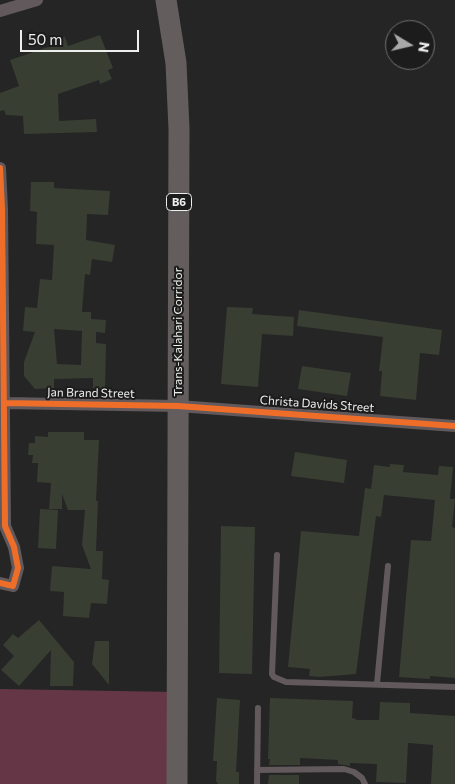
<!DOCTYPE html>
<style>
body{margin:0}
#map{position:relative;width:455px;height:784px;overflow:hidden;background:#252525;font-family:Commissioner,sans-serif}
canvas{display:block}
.north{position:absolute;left:385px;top:20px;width:50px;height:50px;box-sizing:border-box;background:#1b1c1b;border:1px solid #6f706f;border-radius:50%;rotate:99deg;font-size:14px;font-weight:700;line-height:20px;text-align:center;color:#edeeed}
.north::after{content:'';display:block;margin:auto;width:18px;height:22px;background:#a7a8a7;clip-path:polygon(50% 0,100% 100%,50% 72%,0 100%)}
.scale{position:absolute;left:20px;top:30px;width:119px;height:22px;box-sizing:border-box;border:2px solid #edeeed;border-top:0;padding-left:6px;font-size:15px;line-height:18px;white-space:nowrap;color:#edeeed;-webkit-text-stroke:4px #1b1c1b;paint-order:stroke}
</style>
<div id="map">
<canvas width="455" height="784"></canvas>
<div class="north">N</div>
<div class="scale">50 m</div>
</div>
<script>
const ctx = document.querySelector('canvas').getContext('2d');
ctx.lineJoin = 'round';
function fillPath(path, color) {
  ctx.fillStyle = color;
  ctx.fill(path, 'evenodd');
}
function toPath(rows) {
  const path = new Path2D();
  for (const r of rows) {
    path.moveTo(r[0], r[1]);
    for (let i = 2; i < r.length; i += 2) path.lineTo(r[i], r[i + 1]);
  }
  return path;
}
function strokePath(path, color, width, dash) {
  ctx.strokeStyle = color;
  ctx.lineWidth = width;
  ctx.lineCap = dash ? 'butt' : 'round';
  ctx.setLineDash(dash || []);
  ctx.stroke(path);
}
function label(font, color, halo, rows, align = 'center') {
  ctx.font = font + ' Commissioner,sans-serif';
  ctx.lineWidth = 4;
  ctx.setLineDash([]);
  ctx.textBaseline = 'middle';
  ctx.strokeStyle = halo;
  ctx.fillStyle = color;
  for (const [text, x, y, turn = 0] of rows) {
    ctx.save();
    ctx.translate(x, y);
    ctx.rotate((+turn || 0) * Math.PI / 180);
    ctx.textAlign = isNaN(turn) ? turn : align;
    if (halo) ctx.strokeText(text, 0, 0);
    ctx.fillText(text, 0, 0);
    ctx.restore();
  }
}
const green = toPath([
 [0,689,177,692,175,784,0,784]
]);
const building = toPath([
 [100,35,113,68,108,70,112,79,100,84,99,80,58,94,59,121,96,119,97,132,24,134,23,116,6,115,4,110,0,111,0,93,19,86,10,60,54,45,52,41,65,37,68,46],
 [31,182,54,182,54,188,110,191,108,215,87,214,86,240,115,245,112,262,92,259,90,275,85,274,82,312,91,312,91,319,106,320,105,333,96,332,96,343,106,344,105,389,93,388,93,378,54,379,54,388,35,389,24,376,24,362,35,332,23,331,25,307,37,308,40,279,52,280,54,245,36,244,37,212,30,211],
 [54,329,82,331,81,365,57,364],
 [227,307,253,308,252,314,294,317,293,336,262,334,258,387,221,384],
 [299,310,442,330,439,355,420,353,416,400,380,396,382,371,379,371,383,337,297,326],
 [302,366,351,373,347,396,298,389],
 [48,432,84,432,84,440,99,440,96,501,98,501,96,551,103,551,102,579,109,580,107,604,91,603,89,618,63,616,64,592,50,591,52,566,91,569,82,545,85,510,68,510,62,494,62,509,49,509,51,483,37,482,38,463,32,463,33,455,28,455,29,443,35,443,35,436,48,437],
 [295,452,347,460,344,483,291,476],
 [390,464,404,465,403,472,438,475,439,466,453,467,450,499,455,499,452,527,455,528,455,678,430,676,430,679,399,677,411,540,431,541,435,500,384,495,381,517,376,516,356,674,319,677,309,676,310,669,288,667,301,531,359,536,365,488,371,489,374,465,390,467],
 [40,509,58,510,56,549,38,548],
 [221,526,255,527,252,674,219,673],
 [39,620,74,662,73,686,50,686,51,650,19,686,1,670,14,656,3,645,13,634,18,638],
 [95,641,109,641,109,685,92,664],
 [217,698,240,700,236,772,239,772,239,784,217,784,218,782,216,782,217,761,213,761],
 [270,698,353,701,352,718,356,719,356,720,379,720,380,702,410,703,410,713,455,716,455,784,431,784,433,745,408,743,406,783,376,782,377,764,350,763,350,766,338,764,338,760,300,758,300,765,269,765,270,759,268,759],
 [269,775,299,775,299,784,268,784]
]);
const service = toPath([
 [277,555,272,674,274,677,286,682,455,687],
 [377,684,388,566],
 [257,770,344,769,354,772,362,778,365,784],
 [257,784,258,708]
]);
const minor = toPath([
 [0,11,37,0],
 [0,168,2,209,5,526,14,547,18,568,13,586,0,583],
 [4,403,178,406,455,426]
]);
const trunk = toPath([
 [166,0,176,63,179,129,177,784]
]);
const cycleway = toPath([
 [0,168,2,209,5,526,14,547,18,568,13,586,0,583],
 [4,403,178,406,455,426]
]);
const shields = [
 [179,202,25]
];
const shieldNames = [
 ["B6",179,202]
];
const streetNames = [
 ["Trans-Kalahari Corridor",178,332,-90],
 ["Jan Brand Street",91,393,1],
 ["Christa Davids Street",317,404,4]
];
fillPath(green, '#643646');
fillPath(building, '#383e32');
strokePath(service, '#61595c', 6);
strokePath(minor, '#61595c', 12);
strokePath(trunk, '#645d5e', 21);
strokePath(cycleway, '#ee6e29', 6);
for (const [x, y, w] of shields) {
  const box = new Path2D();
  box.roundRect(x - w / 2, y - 8.5, w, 17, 4);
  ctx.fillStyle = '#1b1c1b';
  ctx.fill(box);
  strokePath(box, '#edeeed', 1);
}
label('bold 11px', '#edeeed', null, shieldNames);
label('12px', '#edeeed', '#1b1c1b', streetNames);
</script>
